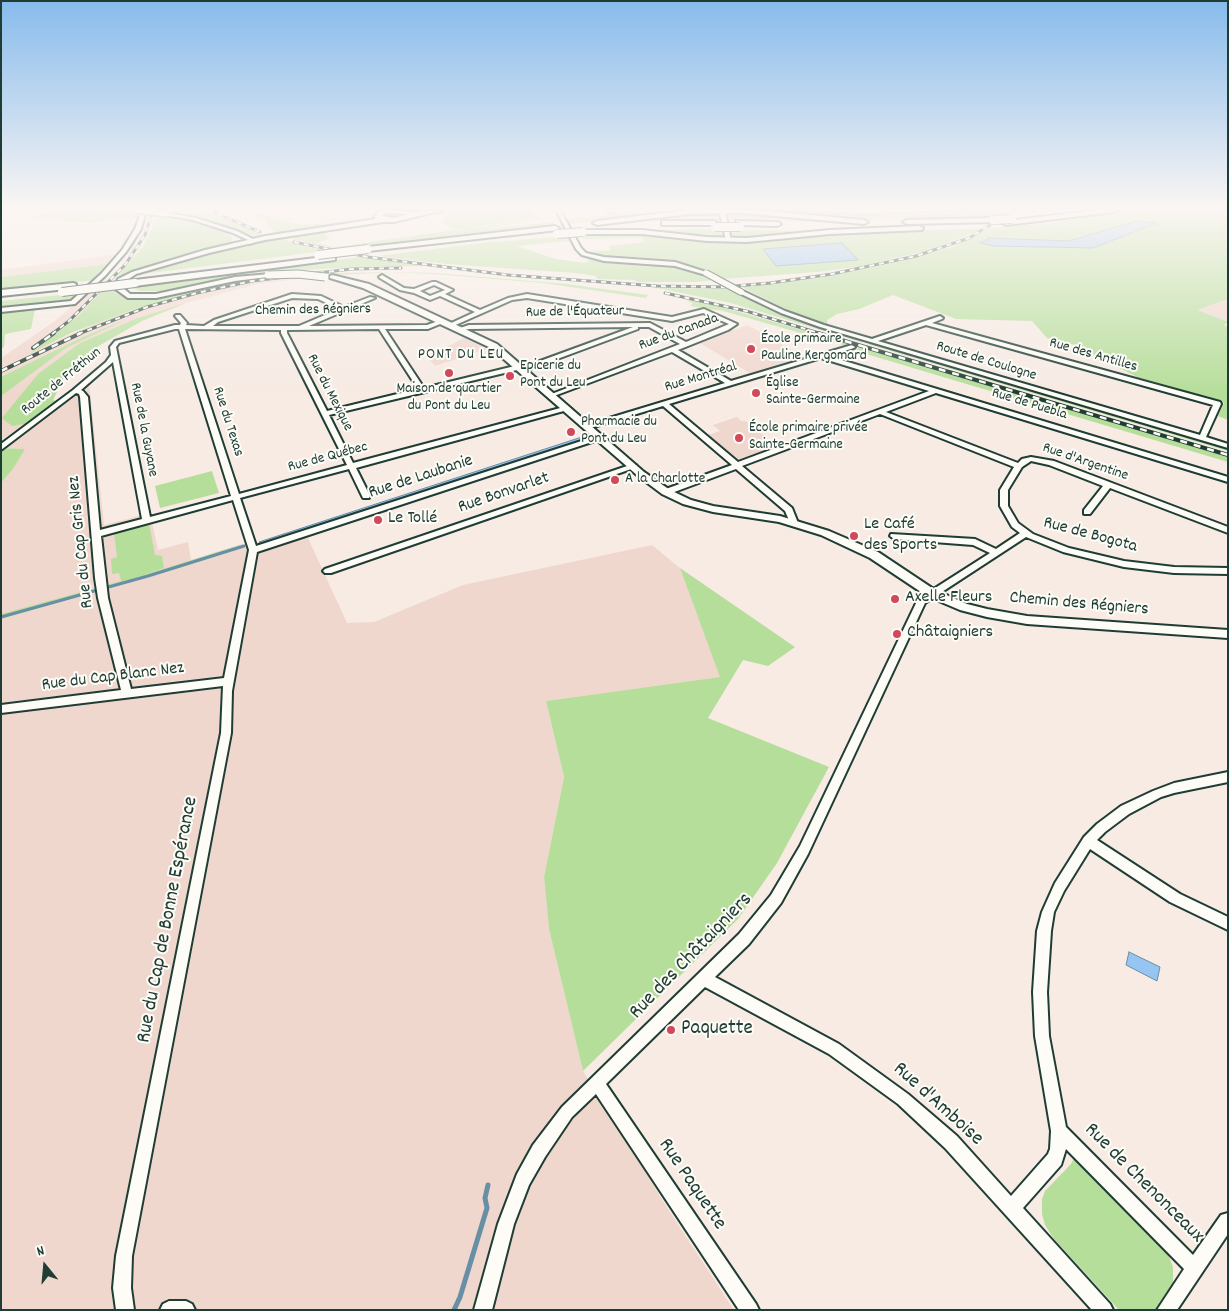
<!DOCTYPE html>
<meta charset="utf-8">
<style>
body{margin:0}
#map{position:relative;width:1229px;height:1311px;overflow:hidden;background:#f7ebe4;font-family:Dekko,sans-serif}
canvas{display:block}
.frame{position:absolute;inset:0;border:2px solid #1f3d34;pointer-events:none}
.north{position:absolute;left:20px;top:1241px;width:50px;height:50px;-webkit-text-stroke:4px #fdfcf7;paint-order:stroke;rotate:343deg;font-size:14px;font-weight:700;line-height:20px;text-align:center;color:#1f3d34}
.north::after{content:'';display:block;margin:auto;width:18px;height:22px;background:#1f3d34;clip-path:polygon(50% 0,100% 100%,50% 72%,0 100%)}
</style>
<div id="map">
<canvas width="1229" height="1311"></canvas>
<div class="frame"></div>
<div class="north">N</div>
</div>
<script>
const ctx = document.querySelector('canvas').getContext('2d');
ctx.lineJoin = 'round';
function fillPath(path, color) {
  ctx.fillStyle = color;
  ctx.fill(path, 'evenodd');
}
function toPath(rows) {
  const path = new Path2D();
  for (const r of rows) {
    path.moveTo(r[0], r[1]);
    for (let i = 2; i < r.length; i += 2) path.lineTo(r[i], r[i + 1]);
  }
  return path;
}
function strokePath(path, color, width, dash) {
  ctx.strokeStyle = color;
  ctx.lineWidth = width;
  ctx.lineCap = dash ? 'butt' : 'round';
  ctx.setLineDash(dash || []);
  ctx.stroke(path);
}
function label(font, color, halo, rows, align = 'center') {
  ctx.font = font + ' Dekko,sans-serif';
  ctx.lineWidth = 4;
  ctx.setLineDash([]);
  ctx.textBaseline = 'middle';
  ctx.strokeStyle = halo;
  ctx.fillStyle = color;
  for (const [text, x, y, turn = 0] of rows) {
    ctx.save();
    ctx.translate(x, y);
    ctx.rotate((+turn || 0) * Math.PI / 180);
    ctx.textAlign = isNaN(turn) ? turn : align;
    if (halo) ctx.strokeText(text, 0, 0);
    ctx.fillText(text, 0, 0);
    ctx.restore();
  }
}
const built = toPath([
 [118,254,109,264,1,277,1,270],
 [272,276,312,277,258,284,186,303,142,321,121,332,95,348,73,366,65,375,53,400,58,402,80,383,89,383,104,525,150,513,158,550,188,542,191,560,242,544,308,538,347,623,374,622,463,585,652,545,680,568,721,677,546,701,564,777,544,877,549,929,583,1071,668,1209,734,1310,1,1310,1,483,13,469,24,449,1,448,46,410,1,440,1,358,55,321,89,292,103,290,78,316,32,352,98,322,135,309,223,285],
 [1228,299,1228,322,1198,310],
 [748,325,804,357,750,373,698,342],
 [464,338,487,349,435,366,428,357],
 [737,417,741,421,746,421,777,446,741,459,736,459,708,435,720,431,713,425]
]);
const green = toPath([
 [47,210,148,210,147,220,133,248,105,279,1,290,1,277,108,264,127,241,138,220,132,219,135,218,123,217,90,223,32,217],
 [157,210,206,210,261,235,248,235,189,215],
 [238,210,249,210,301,225,360,221,277,235,265,222,267,220],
 [461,210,472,210,456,214,483,210,529,210,537,217,468,229,531,220,544,214,544,210,548,210,549,212,535,220,484,229,554,222,555,225,456,235,339,249,292,239,292,237,311,232,325,233,329,239,317,243,335,247,453,230,464,231,448,227,444,223,444,219,449,214,435,216,434,214],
 [652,210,698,210,578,223,569,224,566,219],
 [740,210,1009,210,1000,217,879,220,822,218],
 [1130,210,1228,210,1228,299,1198,310,1228,322,1224,325,1228,327,1228,420,1218,416,1224,403,1139,378,1075,345,1047,338,1032,321,956,319,893,295,859,309,837,314,827,320,828,325,785,309,742,287,823,277,884,265,952,247,991,228,1051,223],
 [1137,221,1157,223,1090,248,994,246,989,238,1069,241],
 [684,213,713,213,717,214,719,220,617,222],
 [742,213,788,217,845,222,730,221,729,214],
 [156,215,186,219,219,230,232,237,232,242,116,277,142,248,149,235],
 [986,228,926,251,856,267,817,272,723,279,709,272,700,274,713,280,696,282,636,282,635,280,598,279,595,276,576,273,447,264,378,256,481,243,568,236,569,241,517,246,556,259,584,263,589,261,585,257,591,252,611,250,609,246,645,242,641,238,583,239,580,234,617,231,698,229,866,232],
 [284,236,287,241,325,251,143,274,172,264],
 [361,257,427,266,359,267,252,273,163,291,141,291,130,287],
 [323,270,336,273,401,272,434,273,567,284,648,295,646,298,543,283,434,274,397,272,334,275,310,272],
 [270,277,223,285,135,309,73,332,29,354,78,316,103,290,112,289,117,294,133,299,146,299,169,296,238,281],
 [657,288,730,289,778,312,865,341,861,342,731,303],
 [89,292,75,305,35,309,31,329,5,334,4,347,1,349,1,301],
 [689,300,718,306,855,345,843,345,723,311,690,306,693,303,687,301],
 [186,303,142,321,95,348,73,366,65,375,53,400,57,402,30,423,12,426,2,418,38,374,80,343,135,319],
 [127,319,66,348,1,396,1,377,83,337],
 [871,343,1228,448,1228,451,868,344],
 [859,346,1228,457,1228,462,856,351],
 [1,448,25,449,13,469,1,483],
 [212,471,219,493,160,508,155,486],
 [149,523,155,555,162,556,164,568,137,577,240,545,244,547,179,568,1,619,1,614,121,581,119,573,112,574,111,559,117,557,114,533],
 [680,568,795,647,768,666,743,660,708,718,829,767,777,863,738,919,583,1071,549,929,544,877,564,777,546,701,720,677],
 [1075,1156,1159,1242,1168,1254,1173,1267,1173,1283,1155,1310,1119,1310,1054,1239,1045,1225,1042,1214,1042,1199,1045,1191,1071,1164]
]);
const water = toPath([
 [1137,221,1157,223,1093,248,994,246,980,243,989,238,1069,241,1137,221],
 [842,243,858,260,776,266,763,249,842,243],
 [588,435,590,437,496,467,261,543,259,542,588,435],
 [1129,952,1160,967,1157,981,1126,965,1129,952]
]);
const streamFar2 = toPath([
 [780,210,864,215,966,210]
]);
const streamFar1 = toPath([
 [1,617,148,576,244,546]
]);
const stream = toPath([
 [454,1310,460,1297,487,1208,485,1198,488,1185]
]);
const minor = toPath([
 [142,210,146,210,141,229,126,252,105,276,75,304,1,312,1,308,71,301,101,274,122,250,135,229,142,210],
 [556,210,560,210,581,248,586,253,604,257,675,262,709,273,706,275,675,266,604,261,582,255,576,249,556,210],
 [608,210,613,210,614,212,610,213,608,210],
 [167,213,196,218,237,231,253,239,253,243,248,244,248,240,233,233,193,220,165,215,167,213],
 [382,275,404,288,414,289,432,282,436,282,453,290,445,294,480,310,508,298,527,294,672,317,704,309,737,324,728,330,678,350,731,381,852,345,855,347,854,348,828,356,1228,477,1228,482,936,393,886,412,1018,463,1022,459,1031,457,1054,461,1228,527,1228,533,1110,488,1090,514,1084,514,1084,510,1103,486,1049,465,1031,461,1022,467,1008,490,1008,506,1018,523,1033,534,1069,548,1124,561,1174,567,1228,568,1228,574,1174,573,1124,567,1063,552,1026,537,925,603,808,854,781,903,749,944,715,977,839,1044,908,1094,957,1136,1011,1196,1048,1154,1050,1149,1051,1131,1035,1036,1033,992,1037,931,1042,912,1055,883,1084,837,1097,824,1121,806,1153,791,1174,783,1228,772,1228,782,1174,793,1161,797,1129,814,1105,832,1097,840,1180,894,1228,917,1228,930,1170,902,1090,849,1064,891,1054,912,1051,931,1047,992,1049,1036,1066,1127,1193,1255,1221,1215,1228,1213,1228,1234,1177,1310,1157,1310,1184,1269,1066,1149,1061,1165,1023,1208,1110,1304,1113,1310,1092,1310,945,1148,898,1104,829,1054,705,987,606,1084,756,1304,759,1310,739,1310,596,1094,572,1117,545,1157,529,1185,514,1224,492,1310,474,1310,498,1224,517,1174,533,1145,562,1107,739,934,771,895,800,846,918,599,990,553,973,545,894,539,890,536,891,534,975,539,996,549,1020,533,1012,527,1000,506,1000,490,1014,467,880,414,742,466,792,508,798,523,797,525,791,525,785,511,736,469,669,494,663,494,663,490,732,465,663,406,590,428,584,428,583,426,725,383,672,352,554,396,549,395,680,344,649,327,638,327,638,329,525,371,521,371,521,369,329,415,353,463,564,407,571,409,356,468,370,496,369,498,363,498,349,469,240,498,256,546,597,436,603,436,604,438,257,552,232,691,231,733,132,1256,131,1288,134,1310,116,1310,113,1288,116,1256,221,733,223,686,1,713,1,705,121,690,98,598,95,578,80,397,79,394,76,393,1,450,1,444,73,390,106,362,111,355,110,347,115,341,175,325,180,325,181,323,175,316,176,315,180,315,187,323,186,325,204,326,214,320,292,294,321,296,344,307,370,297,375,298,309,326,427,325,441,320,445,320,445,322,428,329,385,329,424,388,519,365,521,366,521,368,633,327,469,329,460,331,457,329,469,325,650,323,686,342,729,324,703,313,672,321,527,298,512,300,451,327,449,326,449,324,475,312,440,296,430,300,414,293,400,290,380,278,379,277,382,275],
 [434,285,445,290,430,296,420,291,434,285],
 [292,298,318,299,339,309,299,326,213,326,218,322,292,298],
 [175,329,179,329,231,496,150,517,116,347,119,343,175,329],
 [185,329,281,330,281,333,347,465,239,494,185,329],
 [379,329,418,389,327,411,287,333,287,330,379,329],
 [821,358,929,391,738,462,669,404,821,358],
 [113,362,142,519,100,530,88,397,83,391,81,390,113,362],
 [233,500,249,550,224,678,131,689,108,598,101,536,233,500],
 [739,291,743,291,785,311,824,325,872,339,940,316,943,318,942,319,932,323,1220,402,1221,404,1206,437,1228,444,1228,448,820,327,781,313,739,293,739,291],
 [926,325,1213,405,1200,435,878,341,926,325],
 [630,465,636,465,637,467,331,573,325,573,323,571,325,569,630,465],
 [169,1301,186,1301,192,1304,195,1310,160,1310,163,1304,169,1301]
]);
const major = toPath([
 [386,210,417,212,444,210,394,222,383,222,265,240,209,253,136,274,124,282,122,287,130,294,156,294,235,277,270,274,272,275,268,277,235,281,156,298,128,298,114,288,118,279,132,272,205,250,265,236,376,219,374,217,378,212,386,210],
 [388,213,408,214,394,218,381,216,388,213],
 [719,210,725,210,731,241,726,240,719,210],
 [332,275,369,284,497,344,644,472,670,490,691,500,713,506,780,516,829,531,878,552,935,590,967,604,987,609,1027,616,1228,630,1228,638,1027,624,987,617,960,610,927,596,870,558,821,535,779,522,713,512,683,504,662,494,638,476,491,348,363,288,330,278,330,276,332,275]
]);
const highway = toPath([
 [689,210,754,210,864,220,868,222,864,224,743,213,689,214,597,225,593,223,597,221,689,210],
 [1098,210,1118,210,1114,212,1006,225,1002,223,1006,221,1098,210],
 [993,218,996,218,996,222,907,224,903,222,907,220,993,218],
 [662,221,714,221,718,223,714,225,662,225,662,221],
 [736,221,777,222,781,224,777,226,739,225,736,225,736,221],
 [555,226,559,228,558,230,368,251,364,249,368,247,555,226],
 [919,226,923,228,922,230,830,234,747,242,707,241,642,234,583,234,579,232,583,230,642,230,707,237,747,238,830,230,919,226],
 [332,256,335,256,335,260,135,286,131,283,135,280,332,256],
 [73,283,76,284,76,288,1,296,1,290,73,283]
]);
const railFar1 = toPath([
 [209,210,260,232],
 [294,242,368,257,508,275,657,286,724,287,770,283,832,274,916,256,969,238,1015,210],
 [665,293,746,311,822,334],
 [52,334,69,321,125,265,145,235,153,210],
 [78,334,147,307,197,293,252,281,351,269,401,268]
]);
const rail = toPath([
 [818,333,1228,455],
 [33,348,54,333],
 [1,371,81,333]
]);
const minorBridge = toPath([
 [137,210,167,214],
 [706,273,741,292]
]);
const majorBridge = toPath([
 [268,275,298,274,325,277]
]);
const highwayBridge = toPath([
 [993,220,1012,219],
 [715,227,740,227],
 [557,234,583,232],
 [318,255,368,249],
 [62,292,135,283]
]);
const markers = [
 [751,349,5,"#d1495b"],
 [449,373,5,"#d1495b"],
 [510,376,5,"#d1495b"],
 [756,393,5,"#d1495b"],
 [571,432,5,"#d1495b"],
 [739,438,5,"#d1495b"],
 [615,480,5,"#d1495b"],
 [378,520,5,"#d1495b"],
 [854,536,5,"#d1495b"],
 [895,599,5,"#d1495b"],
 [897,634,5,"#d1495b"],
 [671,1030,5,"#d1495b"]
];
const farStreetnames = [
 ["Chemin des Régniers",313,311,-1],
 ["Rue de l'Équateur",575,313,-1],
 ["Rue du Canada",679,333,-20],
 ["Rue des Antilles",1093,356,16],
 ["Route de Coulogne",986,362,17],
 ["Rue Montréal",701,378,-17],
 ["Route de Fréthun",62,382,-39],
 ["Rue du Mexique",329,393,63],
 ["Rue de Puebla",1029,405,17],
 ["Rue du Texas",227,422,72],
 ["Rue de la Guyane",143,430,79],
 ["Rue de Québec",328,458,-15],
 ["Rue d'Argentine",1085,463,19]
];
const farPoinames = [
 ["École primaire",761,340],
 ["Pauline Kergomard",761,357],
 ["Epicerie du",520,367],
 ["Pont du Leu",520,384],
 ["Église",766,384],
 ["Sainte-Germaine",766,401],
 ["Maison de quartier",449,390,"center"],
 ["du Pont du Leu",449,407,"center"],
 ["Pharmacie du",581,423],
 ["Pont du Leu",581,440],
 ["École primaire privée",749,429],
 ["Sainte-Germaine",749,446],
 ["A la Charlotte",625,480]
];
const farQuarternames = [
 ["PONT DU LEU",461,356]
];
const streetNames = [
 ["Rue de Laubanie",421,478,-18],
 ["Rue Bonvarlet",504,494,-19],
 ["Rue de Bogota",1090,536,15],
 ["Rue du Cap Gris Nez",82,542,-96],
 ["Chemin des Régniers",1079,605,5],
 ["Rue du Cap Blanc Nez",113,678,-7]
];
const poiNames = [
 ["Le Tollé",388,520],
 ["Le Café",864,526],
 ["des Sports",864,547],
 ["Axelle Fleurs",905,599],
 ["Châtaigniers",907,634]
];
const nearStreetnames = [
 ["Rue du Cap de Bonne Espérance",169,920,-79],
 ["Rue des Châtaigniers",692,957,-46],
 ["Rue d'Amboise",937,1105,42],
 ["Rue de Chenonceaux",1143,1184,45],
 ["Rue Paquette",691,1185,56]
];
const nearPoinames = [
 ["Paquette",681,1030]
];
fillPath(built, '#f0d7cd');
fillPath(green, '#b6de9b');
fillPath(water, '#97c5f1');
strokePath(water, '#678fa5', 1);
strokePath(streamFar2, '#678fa5', 2);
strokePath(streamFar1, '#678fa5', 3);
strokePath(stream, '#678fa5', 5);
strokePath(minor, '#1f3d34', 4);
strokePath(major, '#1f3d34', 4);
strokePath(highway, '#1f3d34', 4);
fillPath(minor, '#fdfcf7');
fillPath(major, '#fdfcf7');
fillPath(highway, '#fdfcf7');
strokePath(railFar1, '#1f3d34', 3);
strokePath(rail, '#1f3d34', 4);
strokePath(railFar1, '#fdfcf7', 2, [5]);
strokePath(rail, '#fdfcf7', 2.5, [7]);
strokePath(minorBridge, '#1f3d34', 8, []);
strokePath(majorBridge, '#1f3d34', 9, []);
strokePath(highwayBridge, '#1f3d34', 10, []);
strokePath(minorBridge, '#fdfcf7', 5.5);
strokePath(majorBridge, '#fdfcf7', 7);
strokePath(highwayBridge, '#fdfcf7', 8);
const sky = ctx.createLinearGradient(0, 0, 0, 393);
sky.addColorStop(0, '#87bbec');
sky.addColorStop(0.53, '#fbf6f3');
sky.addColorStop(1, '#fbf6f300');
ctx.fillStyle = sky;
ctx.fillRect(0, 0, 1229, 393);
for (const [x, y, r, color] of markers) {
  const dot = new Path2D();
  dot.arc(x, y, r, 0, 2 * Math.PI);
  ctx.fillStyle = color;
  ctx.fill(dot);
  strokePath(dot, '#fdfcf7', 2);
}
label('15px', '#1f3d34', '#fdfcf7', farStreetnames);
label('15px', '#1f3d34', '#fdfcf7', farPoinames, 'left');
ctx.letterSpacing = '1px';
label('16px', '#1f3d34', '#fdfcf7', farQuarternames);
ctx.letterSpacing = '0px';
label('18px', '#1f3d34', '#fdfcf7', streetNames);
label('18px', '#1f3d34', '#fdfcf7', poiNames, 'left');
label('21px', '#1f3d34', '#fdfcf7', nearStreetnames);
label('21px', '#1f3d34', '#fdfcf7', nearPoinames, 'left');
</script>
